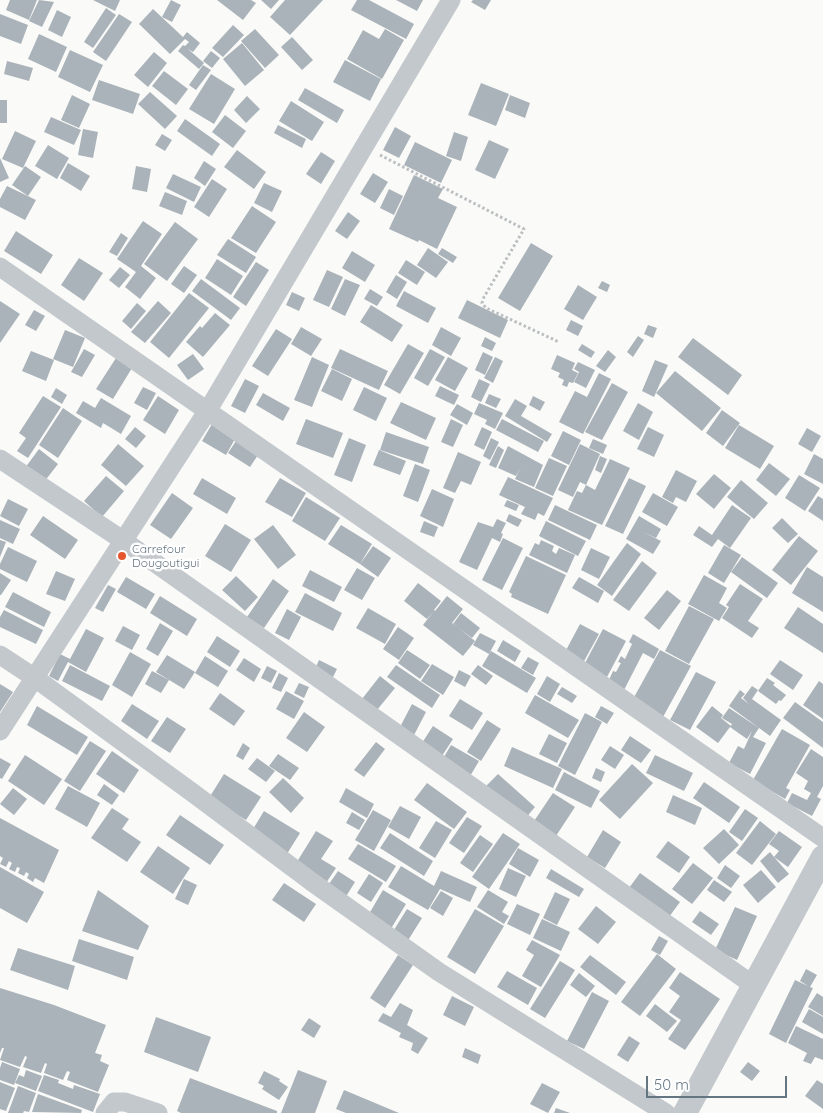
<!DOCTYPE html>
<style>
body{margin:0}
#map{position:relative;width:823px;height:1113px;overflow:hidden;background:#fafaf8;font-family:Quicksand,sans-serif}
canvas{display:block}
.scale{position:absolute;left:646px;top:1076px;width:141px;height:22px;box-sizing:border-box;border:2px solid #657683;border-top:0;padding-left:6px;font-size:15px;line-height:18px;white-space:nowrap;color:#657683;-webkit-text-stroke:4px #fff;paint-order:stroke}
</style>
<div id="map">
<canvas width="823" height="1113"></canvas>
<div class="scale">50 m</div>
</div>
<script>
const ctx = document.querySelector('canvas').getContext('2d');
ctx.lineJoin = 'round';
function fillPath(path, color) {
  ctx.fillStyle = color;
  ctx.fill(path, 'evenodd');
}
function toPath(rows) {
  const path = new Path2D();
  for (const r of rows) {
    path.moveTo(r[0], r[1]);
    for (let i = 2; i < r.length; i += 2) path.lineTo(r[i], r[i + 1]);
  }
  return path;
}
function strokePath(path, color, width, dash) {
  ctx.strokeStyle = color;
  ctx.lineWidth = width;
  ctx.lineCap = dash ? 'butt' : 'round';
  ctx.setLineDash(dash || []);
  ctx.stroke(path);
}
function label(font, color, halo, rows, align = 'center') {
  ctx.font = font + ' Quicksand,sans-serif';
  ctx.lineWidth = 5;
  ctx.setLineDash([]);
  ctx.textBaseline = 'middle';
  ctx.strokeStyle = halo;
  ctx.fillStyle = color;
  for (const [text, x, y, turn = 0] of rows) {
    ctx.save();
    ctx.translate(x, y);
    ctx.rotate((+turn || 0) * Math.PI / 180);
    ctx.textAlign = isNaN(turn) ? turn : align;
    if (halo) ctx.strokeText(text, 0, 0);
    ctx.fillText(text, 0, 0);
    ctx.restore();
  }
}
const building = toPath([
 [10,0,37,0,29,20,6,10],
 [39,0,54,2,42,27,29,21],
 [93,0,120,0,115,11],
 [171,0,181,5,172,22,162,17],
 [217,0,251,0,256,3,243,20],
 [261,0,279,0,271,9],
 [285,0,323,0,290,35,270,17],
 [357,0,369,0,414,24,406,39,351,10],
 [396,0,423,0,417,11],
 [473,0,491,0,485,10,471,2],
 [106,8,116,15,93,48,84,42],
 [153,9,183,37,187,32,200,43,193,52,188,49,204,63,199,69,178,51,183,45,185,46,189,42,185,39,170,54,139,24],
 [57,10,71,17,62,37,48,30],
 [0,14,28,25,21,44,0,36],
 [119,14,132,22,106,61,93,52],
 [233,25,244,35,223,57,212,48],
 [255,29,279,55,265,68,241,41],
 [385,29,404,40,382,79,347,59,363,30,379,39],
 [39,34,67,47,56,72,28,59],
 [292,37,313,60,302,70,281,47],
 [242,43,264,70,245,86,223,59],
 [70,50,103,65,90,92,58,77],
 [211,51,220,58,212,68,203,61],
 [154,52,167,63,148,87,134,75],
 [345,60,381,79,370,101,333,82],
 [7,61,33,68,29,81,4,74],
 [203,65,211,70,196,90,189,85],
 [164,71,188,89,176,105,152,86],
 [211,74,235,89,214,124,189,109],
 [99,80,140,94,133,114,92,100],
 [481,83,509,94,496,126,468,115],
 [305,88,344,110,337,123,298,100],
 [150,92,177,116,165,129,138,104],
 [72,95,90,104,79,128,61,120],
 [510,95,530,103,525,118,505,110],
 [247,96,260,109,246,123,234,110],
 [0,100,7,100,7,123,0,123],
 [291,101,324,122,312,141,279,121],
 [225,115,246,131,233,148,212,132],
 [51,117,81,130,74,145,44,132],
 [185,119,220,144,212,156,177,131],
 [278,125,306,139,302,148,274,133],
 [395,127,411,136,399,158,383,150],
 [83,129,98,132,93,158,78,155],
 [15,131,36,141,23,168,2,159],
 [454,132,468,137,461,161,446,156],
 [162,134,172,140,165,151,155,145],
 [489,140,509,149,495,179,475,170],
 [415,142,452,160,441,183,404,165],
 [48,145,69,158,57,179,35,166],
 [237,150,266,172,254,189,224,167],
 [321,152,335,161,321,184,306,174],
 [0,158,9,178,0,182],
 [204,161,216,169,205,186,194,178],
 [68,163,90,176,81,191,60,178],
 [25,166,41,177,28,196,12,185],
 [136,166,151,169,147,192,132,189],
 [373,173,388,182,375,203,360,194],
 [173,174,201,187,194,202,166,188],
 [414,175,443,189,438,198,457,207,437,249,419,240,418,242,389,229],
 [212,179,227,189,209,217,194,207],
 [264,183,282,191,272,212,254,203],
 [7,186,36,200,25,220,0,207,0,199],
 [389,189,403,196,394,215,380,208],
 [165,192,187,201,182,215,159,206],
 [252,206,276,222,256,253,231,238],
 [348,212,360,221,347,239,335,231],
 [143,221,162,234,141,266,156,278,140,299,125,287,136,272,117,259],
 [175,222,198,239,167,281,144,264],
 [16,231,53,255,41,274,4,251],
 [121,233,128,238,117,256,109,252],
 [228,239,256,257,246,273,217,255],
 [531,243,553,256,520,311,498,298],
 [428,248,448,262,436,278,417,265],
 [442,248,457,257,453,263,438,254],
 [352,251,375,265,365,282,342,268],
 [79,258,103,273,84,301,61,285],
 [217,259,243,276,231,295,205,278],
 [406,260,425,272,417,285,398,273],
 [256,262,269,270,246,306,233,297],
 [184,266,197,275,184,293,171,284],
 [120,267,130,275,119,288,109,280],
 [327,270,343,277,329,307,313,300],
 [396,275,407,282,397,299,386,292],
 [201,279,240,308,231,320,192,291],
 [345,279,360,285,345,316,331,309],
 [602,281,610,285,607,292,598,288],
 [578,285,597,297,583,320,564,309],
 [370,289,383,297,377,306,364,299],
 [404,291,436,308,428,323,396,306],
 [292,292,305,298,299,311,286,305],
 [189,293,209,308,169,358,150,342],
 [467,300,508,320,500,338,458,318],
 [0,301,20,314,0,343],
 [158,301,171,313,145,343,131,332],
 [137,303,146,311,131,329,122,321],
 [371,305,403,325,392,342,360,322],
 [34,310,45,316,36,331,25,325],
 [215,313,230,325,203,357,186,342,200,326,202,328],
 [571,320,583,326,578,336,566,330],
 [648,325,657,328,653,338,644,334],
 [301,327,322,339,311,356,291,344],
 [441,327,461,338,451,356,432,345],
 [276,329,292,339,268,376,252,366],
 [65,330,85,338,73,367,53,359],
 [638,336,644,340,633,357,627,352],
 [485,337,496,343,492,351,481,346],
 [693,338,742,375,728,395,678,357],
 [408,344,424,353,400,394,384,385],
 [582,344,595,352,591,358,578,350],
 [84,349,95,355,82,377,71,372],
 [340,349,388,371,379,390,331,368],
 [430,349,445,357,428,386,414,378],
 [608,350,616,357,605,372,596,366],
 [31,351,54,360,46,381,22,371],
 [483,352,493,357,485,375,475,370],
 [193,354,204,369,188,380,177,365],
 [557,355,575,363,572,370,578,373,573,383,569,382,567,387,562,385,564,380,558,377,560,373,551,369],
 [312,357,329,365,312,407,294,400],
 [448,357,468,368,455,391,435,380],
 [495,357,503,361,493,383,484,378],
 [116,358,132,368,113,399,96,389],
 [655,360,668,365,654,397,642,391],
 [578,362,595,370,586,388,574,382,579,372,574,369],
 [332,369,352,379,342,401,321,391],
 [675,371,721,408,702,431,656,393],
 [599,373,611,379,583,434,559,422,575,391,587,397],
 [245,379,259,386,245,413,231,406],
 [479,379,490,384,481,402,471,397],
 [612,383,628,392,602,440,585,432],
 [440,386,459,395,454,405,435,396],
 [143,387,156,393,147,410,134,403],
 [364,387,387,398,376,421,353,410],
 [56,388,67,395,62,404,51,397],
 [263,393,290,408,283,421,256,405],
 [489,394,501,399,496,408,485,403],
 [43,396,61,407,28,458,17,451,26,438,19,433],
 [158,396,179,410,165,434,143,420],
 [533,396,545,402,540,411,529,405],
 [101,398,131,416,121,434,103,423,101,428,76,413,83,401,95,408],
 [515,399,527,406,521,416,552,434,547,442,505,416],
 [401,402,436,418,426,440,390,423],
 [479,403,503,413,495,429,485,424,487,420,474,414],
 [638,403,653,412,639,440,623,431],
 [457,404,473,413,467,425,450,415],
 [63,408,82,421,58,458,39,445],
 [722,410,740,423,723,446,706,433],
 [306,419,343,433,333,458,296,444],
 [451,419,463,425,453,447,441,442],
 [502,419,544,441,538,452,496,430],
 [212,424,236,437,226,455,202,441],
 [739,425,774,446,760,469,725,448],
 [135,427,146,436,136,448,125,439],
 [482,427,492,432,484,450,474,445],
 [648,427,664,435,654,457,637,449],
 [807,428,821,436,812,452,798,444],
 [563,431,581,440,569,465,551,456],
 [386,432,429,447,423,464,380,450],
 [349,438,366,445,352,482,334,475],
 [491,438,499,442,490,460,483,456],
 [593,439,607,445,603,454,589,448],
 [236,441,258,455,250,467,228,453],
 [118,444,144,466,126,486,101,465],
 [580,444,600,454,586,485,580,482,573,497,558,490],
 [498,446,504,450,496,468,489,465],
 [508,446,543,465,534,487,515,479,521,467,516,476,498,468],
 [39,449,58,464,44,482,25,468],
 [379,450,406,461,400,475,373,465],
 [458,452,481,462,471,485,461,481,455,493,443,488],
 [814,454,823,459,823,484,804,474],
 [600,456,607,459,601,473,595,470],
 [549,458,567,466,553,496,535,488],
 [610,459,630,468,602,525,568,510,577,491,582,493,586,485,595,490],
 [769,463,790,479,776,496,756,480],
 [415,464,430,470,418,502,403,496],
 [676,470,697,481,686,502,676,497,673,503,662,497],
 [714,474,731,488,714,509,696,494],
 [799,475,820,488,805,511,785,498],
 [106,476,124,491,102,517,84,501],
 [508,477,553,498,544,516,538,513,535,520,521,514,525,507,499,495],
 [202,478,236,498,227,514,193,494],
 [280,478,306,493,292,517,265,502],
 [629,478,646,486,623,534,605,526],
 [741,480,768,503,754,519,727,497],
 [432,489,454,499,443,527,420,516],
 [172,493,193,508,171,539,150,525],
 [653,493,678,507,667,526,642,512],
 [818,496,823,499,823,521,808,511],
 [306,497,340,518,325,541,292,521],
 [8,499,28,509,19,526,0,516],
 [507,500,519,505,516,511,504,506],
 [555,505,597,525,590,540,548,520],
 [732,505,751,518,730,548,718,539,712,547,693,535,699,526,712,535],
 [509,514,522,520,518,527,506,521],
 [43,516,78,540,65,559,30,535],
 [639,516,661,529,656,538,643,532,661,541,653,554,626,539],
 [782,518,798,534,788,543,772,528],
 [497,519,506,523,501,533,503,534,500,542,492,538,477,570,459,562,478,522,493,527],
 [0,520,20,529,13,544,0,538],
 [424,521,438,527,434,537,420,532],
 [546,521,586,541,578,556,539,536],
 [225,524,251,540,231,572,205,556],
 [273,525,296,555,278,569,254,539],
 [341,525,372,544,360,564,328,544],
 [799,536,818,551,791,585,772,570],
 [503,538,523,548,502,590,482,580],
 [0,540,6,542,0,557],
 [541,540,554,546,552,551,556,554,559,548,575,555,567,573,529,555,535,543,539,545],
 [627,543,641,554,612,596,597,585],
 [724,545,741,555,724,583,708,573],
 [373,546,391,558,378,577,360,564],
 [8,547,37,561,27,582,0,569,0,564],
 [591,548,610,557,599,579,581,570],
 [526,556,566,575,548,614,511,597,512,594,509,592],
 [742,557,778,583,767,598,731,572],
 [642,561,657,573,629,611,613,600],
 [807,567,823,577,823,612,792,593],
 [357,568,375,578,362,600,344,590],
 [310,570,342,587,334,602,302,586],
 [56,571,75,579,65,601,46,594],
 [0,573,11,580,1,595,0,595],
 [704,575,727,588,719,603,727,608,719,621,688,604],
 [236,576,258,597,245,611,222,590],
 [126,577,155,594,146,609,117,592],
 [579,577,604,591,598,603,572,588],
 [273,579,289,591,264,628,247,617],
 [418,583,441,601,434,610,435,611,447,596,463,609,452,623,475,641,463,656,423,625,433,612,427,619,404,601],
 [740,584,763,599,748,621,759,628,752,638,722,618,729,607,726,605],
 [108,585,116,589,103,612,95,608],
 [667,590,681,601,659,630,644,618],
 [13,592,51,612,44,627,5,607],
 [305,593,342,613,333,631,295,612],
 [160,596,197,619,187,636,150,613],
 [689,606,714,619,689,664,665,651],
 [798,607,823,624,823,653,784,628],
 [368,608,396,624,385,644,356,628],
 [287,609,301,617,289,640,275,633],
 [4,610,43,630,36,644,0,627,0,617],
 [461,613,480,628,472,638,453,624],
 [160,623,173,631,158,656,146,649],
 [580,624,599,634,583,663,564,654],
 [123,626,140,635,132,650,115,641],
 [398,627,414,638,399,660,383,649],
 [86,629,104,638,86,672,68,662,58,681,49,676,60,654,70,659],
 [603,629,626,641,607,677,584,665],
 [480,633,496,641,489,654,473,645],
 [633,634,659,649,654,659,643,653,624,690,608,682,613,671,616,672,621,663,618,662,621,656,625,659,632,644,629,642],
 [217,636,240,651,230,667,207,652],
 [503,640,521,651,515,662,497,651],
 [407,650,430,665,420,679,398,663],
 [660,650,691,666,663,717,632,701],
 [491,651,536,678,527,693,482,666],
 [130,652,151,664,132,697,112,685],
 [167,655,195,672,184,689,156,672],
 [205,656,228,671,218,687,195,673],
 [528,657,539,663,533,675,521,668],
 [244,658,261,669,254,682,236,670],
 [319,660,337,669,333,677,315,669],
 [780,660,803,675,793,690,770,674],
 [432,664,454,677,443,695,421,681],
 [70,665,110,686,102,701,62,681],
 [396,665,440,695,432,708,387,677],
 [478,665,493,676,486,685,471,674],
 [267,666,277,671,271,683,261,678],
 [459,670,471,676,465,687,454,681],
 [152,671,169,680,161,693,145,684],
 [696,672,716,682,690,730,670,720],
 [279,673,288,678,281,692,272,688],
 [380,676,395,688,377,710,362,699],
 [547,676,560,684,550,702,537,694],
 [767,678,775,683,773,685,786,695,781,701,779,700,776,704,758,691],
 [819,681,823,684,823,719,803,705],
 [299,683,309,687,304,698,294,693],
 [0,684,13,692,0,712],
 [752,686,758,690,752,699,781,720,770,736,729,706,740,690,745,694,741,698,749,704,743,698],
 [562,687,577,696,572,703,557,694],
 [286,691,304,701,294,719,276,709],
 [220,693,245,711,234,726,209,709],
 [535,695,579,720,568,738,525,713],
 [460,699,483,713,472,730,449,716],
 [795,702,823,722,823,748,783,718],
 [132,704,159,721,147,739,121,721],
 [412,704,426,712,413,737,399,729],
 [37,706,88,737,77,755,27,725],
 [601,706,614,713,607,724,595,717],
 [712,706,723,715,721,718,731,726,732,724,722,718,729,708,759,728,753,737,766,743,750,774,729,763,738,746,744,749,752,731,747,739,730,727,718,743,696,727],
 [304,712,325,727,307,752,286,738],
 [585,713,602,722,575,775,558,766],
 [167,717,186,729,170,753,151,741],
 [487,720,501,729,481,761,467,752],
 [433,726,453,739,440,759,420,746],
 [782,729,810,745,786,788,790,790,785,799,753,780],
 [549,734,567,743,557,763,539,754],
 [630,736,651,750,641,763,621,750],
 [90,741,106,751,80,791,64,781],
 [376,742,385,749,364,777,354,770],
 [243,743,250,748,243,760,236,756],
 [451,745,479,761,469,778,441,762],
 [610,746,624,755,615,769,601,760],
 [512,747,562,769,553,788,504,766],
 [811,749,823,757,823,786,817,797,821,799,812,816,787,803,792,793,807,800,811,793,804,789,808,781,796,773],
 [112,751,139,770,124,793,96,774],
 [278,754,299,768,290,780,269,766],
 [25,755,62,779,44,805,8,781],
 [655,755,693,773,684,791,646,773],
 [0,758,11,764,2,779,0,778],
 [257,758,275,771,266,782,248,769],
 [632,764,653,783,620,819,599,800],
 [596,768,605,772,601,782,592,778],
 [564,772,600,791,591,808,555,790],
 [224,774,261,797,246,820,209,798],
 [498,774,535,807,524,820,486,786],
 [283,778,304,798,291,813,269,792],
 [704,782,740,807,729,823,693,798],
 [427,783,467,812,454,829,414,800],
 [104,784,119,795,112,805,97,795],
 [68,786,100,803,87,827,55,809],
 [13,788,27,799,14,815,0,804],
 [346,788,374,804,367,818,339,802],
 [553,793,575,807,552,842,530,827],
 [673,795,702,808,695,825,666,812],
 [400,806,421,817,409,839,388,827],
 [112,808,129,819,122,829,141,842,127,862,91,838],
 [745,809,758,818,742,841,729,832],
 [373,810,391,820,374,851,355,840],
 [264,811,300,833,285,857,250,834],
 [352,812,365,820,359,830,346,823],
 [180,815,224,845,210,865,166,835],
 [467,817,482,826,464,853,449,843],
 [0,818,59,850,44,883,35,878,33,882,27,878,29,874,26,872,24,876,18,873,20,868,17,867,15,872,9,869,12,863,9,861,6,867,0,864,3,858,0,856],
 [436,821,452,830,435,858,419,848],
 [760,821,776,834,752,865,736,853],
 [724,829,739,845,719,864,703,848],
 [603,830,621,842,605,868,587,857],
 [316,831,333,841,321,859,336,868,326,883,295,865],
 [779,831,802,847,788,867,774,857,789,874,778,883,760,861,770,852,774,857,779,851,769,844],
 [390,833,433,861,424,876,380,848],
 [503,833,520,844,489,889,472,877],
 [480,835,493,844,473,872,460,863],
 [668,841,690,857,679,873,656,857],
 [358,844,396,866,386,882,348,859],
 [158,846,190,868,173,894,140,872],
 [518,848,539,860,530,877,509,864],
 [693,863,713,878,692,904,672,889],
 [725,865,740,876,731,888,717,878],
 [401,866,434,886,441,871,477,887,470,902,440,889,428,910,388,887],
 [0,867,44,892,27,923,0,908],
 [508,868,526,876,516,897,499,889],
 [551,869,584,889,579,897,546,878],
 [761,870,776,887,758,903,743,885],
 [338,871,355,882,345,898,327,887],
 [640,873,680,902,669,917,629,888],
 [369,874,383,883,371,902,357,893],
 [184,879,197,885,188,905,175,899],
 [714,880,732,892,724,902,707,890],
 [284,883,316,904,304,922,272,900],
 [98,890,149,926,138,950,82,931],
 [383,890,406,904,389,932,366,919],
 [488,890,508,902,502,912,509,916,504,924,477,907],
 [441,891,453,898,443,916,430,908],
 [555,892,570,899,557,925,543,918],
 [517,904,540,914,530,935,507,924],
 [596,906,616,922,598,944,578,929],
 [735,907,757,916,737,960,715,950],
 [407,909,422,918,407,942,392,933],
 [475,909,504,926,475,974,447,957],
 [700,911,719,924,711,935,692,922],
 [542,919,570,932,561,951,533,938],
 [659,936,668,941,660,955,651,950],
 [79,939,134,957,127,980,72,961],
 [532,940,560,955,541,987,522,976,534,955,526,950],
 [18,948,75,966,68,990,10,970],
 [657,954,676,969,640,1016,621,1002],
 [398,955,413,965,385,1008,370,998],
 [590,955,626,982,616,995,580,967],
 [560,961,575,970,545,1018,530,1009],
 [806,969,817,975,810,987,813,988,786,1043,769,1034,795,980,808,986,800,981],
 [507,971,537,988,528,1005,497,987],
 [680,972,720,999,685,1050,668,1039,681,1020,669,1012,680,996,669,988],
 [579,973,595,986,586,997,570,985],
 [0,988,54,1005,106,1025,95,1053,102,1055,100,1061,109,1065,98,1092,67,1080,70,1072,67,1071,63,1080,44,1073,47,1064,45,1063,41,1073,23,1067,27,1057,25,1056,20,1067,0,1060,4,1048,2,1048,0,1053],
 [592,992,609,1001,584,1049,567,1041],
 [817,993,823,997,823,1016,808,1007],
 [452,996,474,1007,465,1026,443,1015],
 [400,1003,413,1010,407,1025,428,1038,418,1054,411,1050,413,1043,399,1037,401,1033,378,1021,383,1013,391,1017],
 [655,1004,677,1021,667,1032,646,1016],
 [809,1009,823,1017,823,1034,802,1022],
 [156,1017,211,1037,198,1072,144,1052],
 [309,1018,321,1026,314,1038,301,1030],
 [796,1026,823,1039,823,1060,815,1057,811,1064,803,1061,807,1053,788,1043],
 [629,1036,640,1043,628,1062,617,1055],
 [465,1048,481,1055,478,1064,462,1057],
 [2,1062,20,1069,14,1085,0,1080,0,1068],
 [748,1062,760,1071,752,1081,740,1072],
 [26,1070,42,1076,36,1091,15,1083,19,1075,24,1077],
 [298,1070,327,1081,315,1113,281,1113],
 [264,1071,280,1079,279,1081,288,1087,279,1100,262,1089,264,1086,258,1083],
 [44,1075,59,1080,58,1083,73,1089,74,1085,100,1094,93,1112,38,1091],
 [190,1078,277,1111,277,1113,181,1113,177,1111],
 [817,1080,823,1084,823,1109,805,1096],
 [0,1082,15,1088,6,1111,0,1109],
 [542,1083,560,1092,548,1113,530,1104],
 [18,1086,36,1093,29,1112,24,1111,23,1113,8,1113],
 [344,1090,399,1113,346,1113,336,1109],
 [38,1094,82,1110,81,1113,32,1112],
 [556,1108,570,1113,554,1113]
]);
const path = toPath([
 [380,155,524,229,484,297,482,303,486,308,559,342]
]);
const minor = toPath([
 [0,267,823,838],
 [0,459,124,541,753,985],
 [0,655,35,678,193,793,312,882,439,972,666,1113],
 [0,731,208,410,451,0],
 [105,1113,114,1102,125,1102,158,1113]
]);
const tertiary = toPath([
 [685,1113,823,857]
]);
const markers = [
 [122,556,5,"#e4572e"]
];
const poiNames = [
 ["Carrefour",132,549],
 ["Dougoutigui",132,563]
];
fillPath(building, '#aab3b9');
strokePath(path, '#bbbfc2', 3, [2.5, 2.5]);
strokePath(minor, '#c3c8cc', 19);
strokePath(tertiary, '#c3c8cc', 24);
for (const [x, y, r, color] of markers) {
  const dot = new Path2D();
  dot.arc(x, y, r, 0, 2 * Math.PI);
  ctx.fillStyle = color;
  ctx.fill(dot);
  strokePath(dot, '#fff', 2);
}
label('12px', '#657683', '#fff', poiNames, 'left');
</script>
